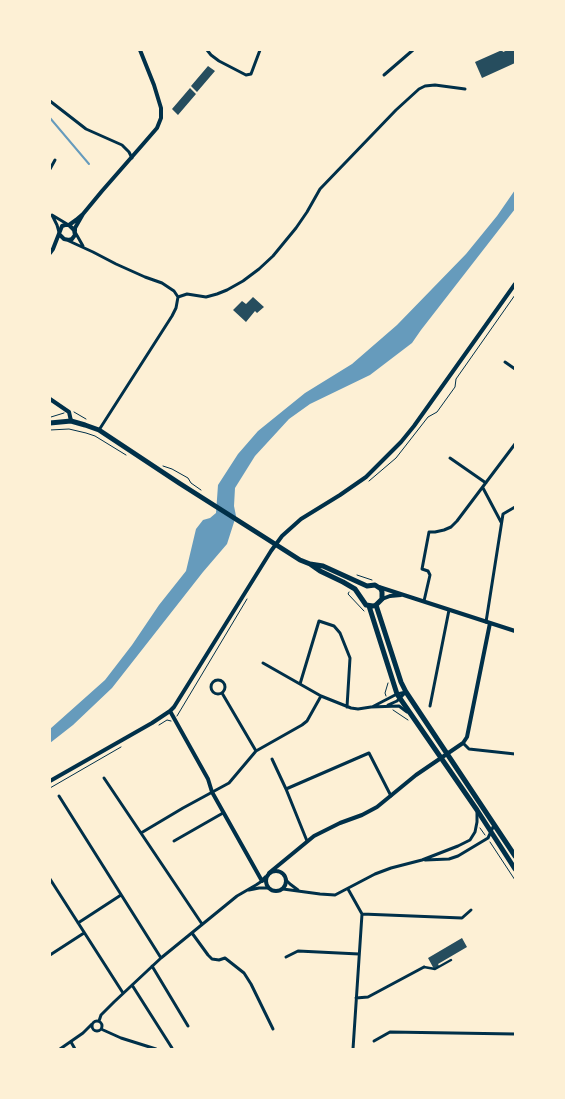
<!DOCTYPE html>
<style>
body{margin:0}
#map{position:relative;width:565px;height:1099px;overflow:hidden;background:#fdf0d5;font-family:"Source Sans 3",sans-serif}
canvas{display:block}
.frame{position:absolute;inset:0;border:51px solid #fdf0d5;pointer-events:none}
</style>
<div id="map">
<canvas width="565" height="1099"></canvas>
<div class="frame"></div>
</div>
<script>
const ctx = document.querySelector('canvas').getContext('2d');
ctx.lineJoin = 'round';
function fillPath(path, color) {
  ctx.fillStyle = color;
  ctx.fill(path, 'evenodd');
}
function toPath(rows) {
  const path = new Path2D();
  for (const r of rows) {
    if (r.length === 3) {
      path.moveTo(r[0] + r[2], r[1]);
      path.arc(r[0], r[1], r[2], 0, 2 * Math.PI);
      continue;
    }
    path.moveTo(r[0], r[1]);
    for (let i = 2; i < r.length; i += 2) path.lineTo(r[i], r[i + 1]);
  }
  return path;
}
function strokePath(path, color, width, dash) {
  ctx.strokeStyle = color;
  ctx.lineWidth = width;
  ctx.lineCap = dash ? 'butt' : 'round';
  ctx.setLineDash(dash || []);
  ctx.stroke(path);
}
const water = toPath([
 [515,190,515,209,421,330,412,343,370,375,310,404,289,419,255,456,235,488,234,506,236,516,227,544,203,572,112,688,73,725,50,743,50,729,105,680,132,645,159,605,186,571,196,529,203,520,210,518,216,513,218,485,238,454,258,431,305,393,352,364,397,325,466,254,497,216]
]);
const stream = toPath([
 [50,118,89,164]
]);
const building = toPath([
 [502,50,503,52,508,50,515,50,515,63,482,78,475,62],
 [208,66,215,71,197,92,191,86],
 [190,88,196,94,178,115,172,109],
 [253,297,264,307,257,313,255,311,246,322,233,310,242,301,246,304],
 [462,938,467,947,438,964,439,966,434,969,428,958]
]);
const path = toPath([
 [74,412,86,419],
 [51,417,64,413],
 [50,430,69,429,86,433,95,436,126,455],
 [163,466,172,469,188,478,191,483,201,490],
 [369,481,396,458,428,417,437,412,455,387,456,379,515,295],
 [357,575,372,580],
 [349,592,348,594,364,611],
 [386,696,385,693,388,683],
 [393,710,408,720],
 [177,716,247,599],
 [159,725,167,720,171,721],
 [50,788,121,747],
 [480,828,485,835],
 [490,842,515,880]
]);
const pedestrian = toPath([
 [424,967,435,969,451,960]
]);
const minor = toPath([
 [207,50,211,55,219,61,246,75,251,74,260,50],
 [384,75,413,50],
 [50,101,86,129,122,145,129,152,132,158],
 [50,169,55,160],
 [59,232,57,225,52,215,67,224],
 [75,232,83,246],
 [69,241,93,252,116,264,145,277,162,283,174,291,178,297],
 [178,297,187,294,206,297,217,294,227,290,243,281,259,269,273,256,296,228,307,212,320,189,396,110,419,89,425,86,435,85,465,89],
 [505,362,515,369],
 [99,430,172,316,176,308,178,297],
 [450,458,486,483],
 [483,488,501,522],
 [424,601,430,575,428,571,422,569,429,532,435,532,444,530,451,527,457,521,515,444],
 [486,622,503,514,515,507],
 [263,663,321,696,351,708,358,709,371,707,399,706,407,712],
 [218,687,7],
 [300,684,319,621,334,626,340,633,350,658,347,707],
 [222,693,256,751],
 [388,705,397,701,405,693],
 [430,706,449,610],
 [372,707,397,694,406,692],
 [463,743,469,749,515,754],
 [272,759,286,789,307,841],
 [104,778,202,924],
 [286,789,369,753,391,796],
 [59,796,161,958],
 [141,833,183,808,229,783,256,751,302,725,307,721,321,696],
 [174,841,223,813],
 [425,860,449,859,458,856,488,838,494,825],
 [50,879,123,993],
 [286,880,290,884,298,890],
 [283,889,320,894,335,895,375,874,391,868,422,860,458,846,470,840,475,832,477,822,477,811],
 [348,889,362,914,353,1049],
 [249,890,259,888,269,888],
 [362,914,462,918,471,910],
 [78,923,121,895],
 [192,933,208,955,212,959,219,960,225,958,244,973,251,984,273,1029],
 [50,955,84,933],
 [286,957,298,951,359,954],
 [152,966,188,1026],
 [132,985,172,1048],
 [356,998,368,997,424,967],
 [99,1021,101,1015,114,1002,161,958,226,905,237,896,256,885,262,881],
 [97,1026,5],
 [101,1029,121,1038,156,1049],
 [374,1041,390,1032,515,1034],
 [71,1042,75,1049],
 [60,1049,83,1033,92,1024]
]);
const tertiary = toPath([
 [83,214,102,191,144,143,157,128,161,118,161,108,154,85,140,50],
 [69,225,76,220,83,214,75,228,75,231],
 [50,253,53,249,62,226,65,225,69,225,74,230,75,235,72,239,69,240,64,239,59,234],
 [50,399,69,412,71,421],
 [379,587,515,631],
 [382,599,390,596,401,595],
 [170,711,208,779,212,792,262,881,266,877],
 [50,781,152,723,170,711,174,707,271,551,282,536,301,519,340,495,366,477,401,442,414,426,515,284],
 [276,881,10],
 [269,873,314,836,340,823,362,815,377,807,416,775,463,743,467,737,490,623]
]);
const primary = toPath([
 [50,423,71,421,85,425,99,430,179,483,264,537,300,560,310,564,320,571,343,582,355,589,366,605,373,606,376,605,382,599,382,592,381,589,375,585,367,586,323,566,310,564],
 [376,605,401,682,406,692,515,856],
 [369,606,397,694,477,810,515,869]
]);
fillPath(water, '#669bbc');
strokePath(stream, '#669bbc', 2);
fillPath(building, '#264d5e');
strokePath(path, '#003049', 1);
strokePath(pedestrian, '#003049', 2.5);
strokePath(minor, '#003049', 3);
strokePath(tertiary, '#003049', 4);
strokePath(primary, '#003049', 5);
</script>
